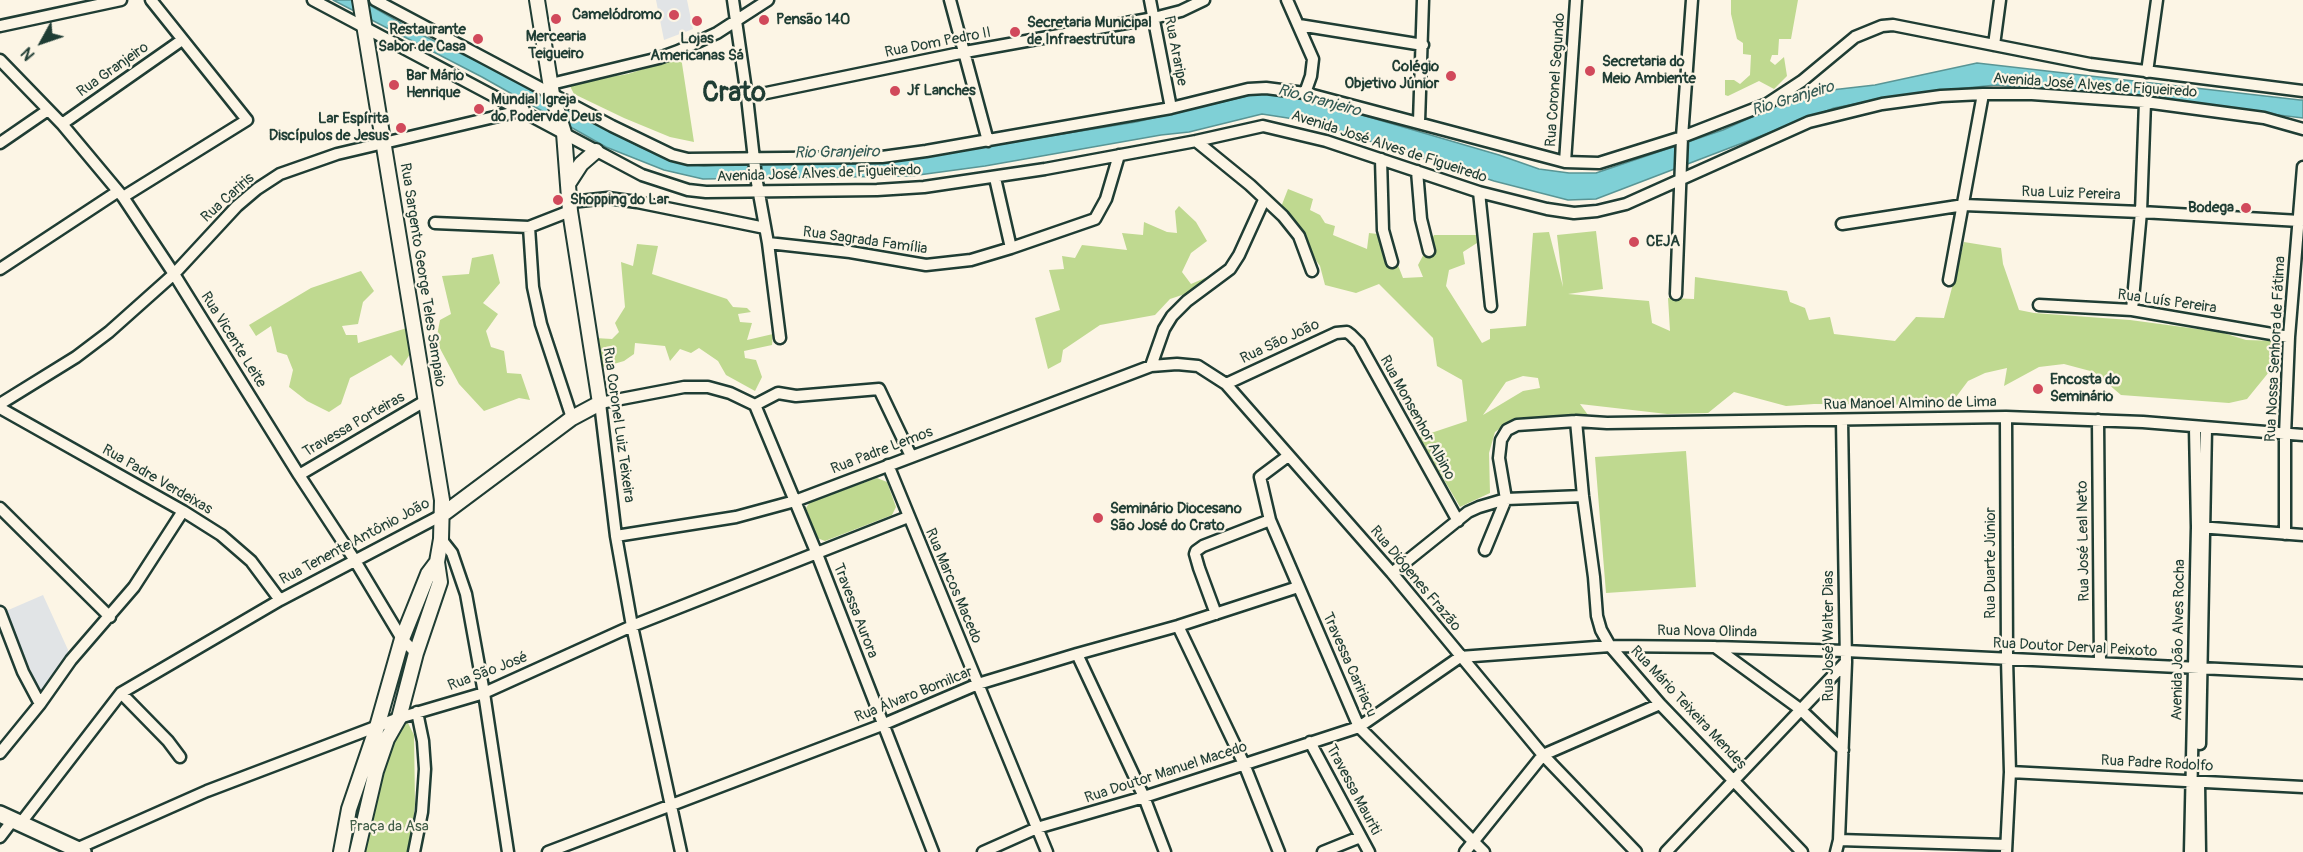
<!DOCTYPE html>
<meta charset="utf-8">
<style>
body{margin:0}
#map{position:relative;width:2303px;height:852px;overflow:hidden;background:#fcf5e5;font-family:Pangolin,sans-serif}
canvas{display:block}
.north{position:absolute;left:12px;top:12px;width:60px;height:60px;-webkit-text-stroke:4px #fcf5e5;paint-order:stroke;rotate:230deg;font-size:16px;font-weight:700;line-height:24px;text-align:center;color:#1f3d34}
.north::after{content:'';display:block;margin:auto;width:21px;height:27px;background:#1f3d34;clip-path:polygon(50% 0,100% 100%,50% 72%,0 100%)}
</style>
<div id="map">
<canvas width="2303" height="852"></canvas>
<div class="north">N</div>
</div>
<script>
const ctx = document.querySelector('canvas').getContext('2d');
ctx.lineJoin = 'round';
function fillPath(path, color) {
  ctx.fillStyle = color;
  ctx.fill(path, 'evenodd');
}
function toPath(rows) {
  const path = new Path2D();
  for (const r of rows) {
    path.moveTo(r[0], r[1]);
    for (let i = 2; i < r.length; i += 2) path.lineTo(r[i], r[i + 1]);
  }
  return path;
}
function strokePath(path, color, width, dash) {
  ctx.strokeStyle = color;
  ctx.lineWidth = width;
  ctx.lineCap = dash ? 'butt' : 'round';
  ctx.setLineDash(dash || []);
  ctx.stroke(path);
}
function label(font, color, halo, rows, align = 'center') {
  ctx.font = font + ' Pangolin,sans-serif';
  ctx.lineWidth = 4.5;
  ctx.setLineDash([]);
  ctx.textBaseline = 'middle';
  ctx.strokeStyle = halo;
  ctx.fillStyle = color;
  for (const [text, x, y, turn = 0] of rows) {
    ctx.save();
    ctx.translate(x, y);
    ctx.rotate((+turn || 0) * Math.PI / 180);
    ctx.textAlign = isNaN(turn) ? turn : align;
    if (halo) ctx.strokeText(text, 0, 0);
    ctx.fillText(text, 0, 0);
    ctx.restore();
  }
}
const built = toPath([
 [656,0,687,0,693,29,664,40],
 [43,595,69,652,40,693,6,611]
]);
const green = toPath([
 [1731,0,1798,0,1791,39,1779,39,1778,55,1772,55,1770,61,1775,65,1784,57,1787,76,1774,89,1759,81,1728,96,1725,95,1725,80,1734,80,1740,84,1750,75,1751,55,1743,54,1743,43,1737,39,1731,14],
 [681,57,694,142,670,137,624,118,574,94,569,84,628,74],
 [1288,189,1313,199,1310,210,1320,215,1325,223,1335,226,1333,235,1367,249,1369,233,1386,235,1403,278,1423,277,1418,265,1434,235,1476,235,1477,243,1463,252,1465,264,1449,270,1446,286,1482,343,1490,339,1490,329,1526,326,1533,233,1549,232,1563,287,1557,235,1596,231,1603,289,1568,294,1649,301,1652,323,1670,331,1668,298,1694,299,1695,277,1787,291,1790,302,1805,308,1809,320,1830,317,1834,334,1895,341,1916,317,1944,318,1964,242,2001,248,2003,264,2019,310,2034,313,2130,320,2220,332,2246,340,2277,341,2269,372,2247,399,2229,403,2121,395,2094,372,2064,364,2039,367,2004,386,2007,368,1985,373,1968,381,1950,405,1814,404,1786,406,1734,392,1708,413,1667,414,1580,404,1588,415,1514,418,1495,432,1489,453,1490,493,1460,507,1419,437,1467,421,1462,380,1437,366,1433,338,1379,284,1356,293,1325,285,1320,266,1278,207,1281,207],
 [1523,376,1538,378,1540,388,1523,391,1483,415,1506,382],
 [1179,206,1196,222,1207,241,1191,253,1182,272,1191,284,1212,275,1209,286,1170,299,1155,315,1100,325,1063,350,1061,362,1048,369,1035,318,1060,310,1049,270,1064,269,1062,256,1075,258,1082,245,1127,250,1122,233,1143,235,1144,222,1167,232,1177,233,1175,211],
 [637,244,658,246,652,274,727,299,733,307,747,308,751,312,738,314,740,322,752,323,747,340,773,334,772,345,744,351,745,358,756,360,762,377,755,391,726,375,718,361,699,348,691,353,680,349,670,361,665,346,635,343,634,354,624,361,600,368,595,338,612,339,619,332,615,323,625,307,621,262,633,266],
 [493,254,500,283,483,303,498,314,486,331,491,347,504,351,507,373,521,374,530,400,519,398,484,411,459,384,436,341,440,320,451,314,442,276,469,274,472,258],
 [361,271,374,291,363,302,358,324,342,326,346,335,357,335,358,343,407,328,410,354,402,366,391,355,350,378,341,404,329,412,307,401,289,387,293,370,287,355,277,352,271,326,256,336,249,325,311,288],
 [1686,451,1696,587,1606,593,1595,457],
 [877,478,887,482,896,507,892,515,825,541,817,538,806,508,810,502],
 [408,723,414,735,415,804,412,832,407,852,360,852,395,728]
]);
const water = toPath([
 [333,0,361,0,418,33,528,86,640,147,680,163,704,166,749,163,909,159,1136,122,1260,93,1277,92,1338,108,1499,155,1539,169,1569,173,1596,173,1723,130,1776,106,1814,92,1875,85,1977,63,2300,100,2303,100,2303,118,2131,97,1996,85,1956,89,1880,99,1834,108,1596,199,1568,200,1494,181,1307,121,1262,114,1189,132,1161,135,985,166,911,176,703,179,664,170,606,147,482,77,333,0]
]);
const minor = toPath([
 [313,0,642,175,688,190,706,192,877,190,924,187,1045,169,1196,141,1263,126,1326,141,1479,192,1547,209,1574,213,1597,211,1626,204,1809,122,1882,104,1941,96,1983,94,2032,94,2145,102,2264,118,2303,129],
 [375,0,612,126,672,155,688,159,882,157,926,151,1171,108,1248,89,1266,88,1305,93,1565,162,1599,163,1682,137,1767,104,1802,81,1855,37,1882,26,1893,25,2090,64,2303,91],
 [733,0,747,97,756,177,768,243,850,252,926,265,971,260,1011,248,1095,219,1106,199,1119,155],
 [950,0,988,141],
 [1150,0,1171,108],
 [1287,0,1313,59,1311,76,1305,93],
 [1299,25,1423,45],
 [0,26,121,0],
 [1994,45,2000,0],
 [0,60,62,124,123,197,174,274,299,475,354,559,402,639,416,653],
 [2147,72,2157,0],
 [551,84,659,58,678,51,717,33,768,0],
 [747,97,965,52,1154,18,1181,11,1204,0],
 [1419,122,1423,0],
 [62,124,182,40],
 [1196,141,1250,185,1283,216,1299,236,1312,271],
 [0,143,48,110],
 [1381,159,1383,230,1392,262],
 [1565,162,1576,0],
 [1417,171,1421,219,1429,251],
 [995,178,1011,248],
 [1479,192,1491,306],
 [123,197,247,120,151,0],
 [571,202,608,198,637,202,765,228],
 [435,223,529,227,570,211],
 [1842,224,1964,205,2141,212,2300,221],
 [529,227,533,287,541,324,572,418],
 [768,243,780,338],
 [0,269,117,192],
 [1949,280,1983,94],
 [1676,294,1682,137,1692,0],
 [2039,305,2132,310,2289,337],
 [2132,310,2141,212,2145,102],
 [1151,366,1164,329,1172,316,1187,301,1230,269,1239,255,1264,200],
 [1226,384,1336,333,1347,332,1351,335,1359,343,1458,521],
 [0,404,76,357,109,332,174,274,237,206,257,189,280,174,337,154,524,110],
 [755,405,817,554,933,852],
 [755,405,778,393,796,396,879,389,911,456],
 [0,408,183,511,221,535,251,561,280,600],
 [2006,417,2007,659,2010,772,2006,852],
 [2098,420,2100,663],
 [1576,421,1583,496,1594,577,1597,616,1601,630,1610,646,1660,704,1802,852],
 [1288,456,1260,477,1270,520,1359,727,1484,852],
 [888,465,1047,852],
 [299,475,425,401],
 [0,508,110,617],
 [2199,527,2303,535],
 [2285,534,2285,435,2289,337,2303,167],
 [616,536,736,517,795,501,1151,366,1177,364,1198,366,1226,384,1392,573,1543,755,1636,852],
 [441,539,452,553,466,594,484,693,508,852],
 [1485,550,1506,499,1499,458,1501,440,1507,430,1517,425,1576,421,1607,423,2006,417,2143,422,2303,435],
 [1392,573,1468,512,1479,507,1506,499,1583,496],
 [0,612,23,672,40,704],
 [1216,614,1199,568,1195,554,1196,551,1203,546,1270,520],
 [1178,626,1244,764,1279,852],
 [1715,647,1800,709,1843,750],
 [1077,654,1144,797,1165,852],
 [121,693,168,741,180,757],
 [1310,742,1369,852],
 [2200,744,2206,428],
 [0,753,40,704,71,660,134,587,183,511],
 [2010,772,2303,787],
 [2199,783,2200,852],
 [20,824,121,693,280,600,442,515],
 [0,837,13,820],
 [1839,840,2006,845],
 [76,849,207,791,399,718,484,693,632,626,908,517],
 [414,852,422,812,425,769,423,741,417,712],
 [548,852,882,725,978,684,1077,654,1178,626,1298,587],
 [681,852,632,626,616,536,600,403,684,387,708,387,730,393,755,405],
 [983,852,1037,828,1144,797,1359,727,1460,657,1610,646,1715,647,1846,651,2303,673],
 [1323,852,1360,837],
 [1465,852,1543,755,1660,704],
 [1666,852,1846,662],
 [1836,852,1839,840,1846,662,1842,420],
 [2190,852,2197,527,2195,428]
]);
const major = toPath([
 [568,184,581,164,596,151],
 [442,515,572,418,600,403,570,211,564,133,552,94,537,0],
 [341,852,349,809,377,727,402,639,428,574,437,562],
 [357,852,376,771,387,739,399,718,416,653,440,582,437,562,441,539,442,500,360,0]
]);
const highway = toPath([
 [0,814,83,852]
]);
const markers = [
 [674,15,6,"#d1495b"],
 [556,19,6,"#d1495b"],
 [764,20,6,"#d1495b"],
 [697,21,6,"#d1495b"],
 [1015,32,6,"#d1495b"],
 [478,39,6,"#d1495b"],
 [1590,71,6,"#d1495b"],
 [1451,76,6,"#d1495b"],
 [394,85,6,"#d1495b"],
 [895,91,6,"#d1495b"],
 [479,109,6,"#d1495b"],
 [401,128,6,"#d1495b"],
 [558,200,6,"#d1495b"],
 [2246,208,6,"#d1495b"],
 [1634,242,6,"#d1495b"],
 [2038,389,6,"#d1495b"],
 [1098,518,6,"#d1495b"]
];
const poiNames = [
 ["Camelódromo",662,15,"right"],
 ["Pensão 140",776,20],
 ["Secretaria Municipal",1027,23],
 ["de Infraestrutura",1027,40],
 ["Restaurante",466,30,"right"],
 ["Sabor de Casa",466,47,"right"],
 ["Mercearia",556,37,"center"],
 ["Teigueiro",556,54,"center"],
 ["Lojas",697,39,"center"],
 ["Americanas Sá",697,56,"center"],
 ["Secretaria do",1602,62],
 ["Meio Ambiente",1602,79],
 ["Colégio",1439,67,"right"],
 ["Objetivo Júnior",1439,84,"right"],
 ["Bar Mário",406,76],
 ["Henrique",406,93],
 ["Jf Lanches",907,91],
 ["Mundial Igreja",491,100],
 ["do Podervde Deus",491,117],
 ["Lar Espírita",389,119,"right"],
 ["Discípulos de Jesus",389,136,"right"],
 ["Shopping do Lar",570,200],
 ["Bodega",2234,208,"right"],
 ["CEJA",1646,242],
 ["Encosta do",2050,380],
 ["Seminário",2050,397],
 ["Seminário Diocesano",1110,509],
 ["São José do Crato",1110,526]
];
const streetNames = [
 ["Rua Dom Pedro II",938,43,-11],
 ["Rua Araripe",1175,51,79],
 ["Rua Granjeiro",113,70,-35],
 ["Rua Coronel Segundo",1556,80,-86],
 ["Avenida José Alves de Figueiredo",2095,86,4],
 ["Avenida José Alves de Figueiredo",1389,147,18],
 ["Avenida José Alves de Figueiredo",819,174,-2],
 ["Rua Luiz Pereira",2071,194,2],
 ["Rua Cariris",228,198,-42],
 ["Rua Sagrada Família",865,241,8],
 ["Rua Sargento George Teles Sampaio",422,275,81],
 ["Rua Luís Pereira",2167,302,8],
 ["Rua Vicente Leite",233,340,58],
 ["Rua São João",1280,342,-25],
 ["Rua Nossa Senhora de Fátima",2276,349,-87],
 ["Rua Manoel Almino de Lima",1910,404,-1],
 ["Rua Monsenhor Albino",1417,418,61],
 ["Travessa Porteiras",354,425,-30],
 ["Rua Coronel Luiz Teixeira",618,425,82],
 ["Rua Padre Lemos",882,451,-21],
 ["Rua Padre Verdeixas",157,480,30],
 ["Rua José Leal Neto",2084,541,-91],
 ["Rua Tenente Antônio João",355,542,-28],
 ["Rua Duarte Júnior",1991,563,-90],
 ["Rua Diógenes Frazão",1415,579,50],
 ["Rua Marcos Macedo",953,586,67],
 ["Travessa Aurora",855,611,69],
 ["Rua Nova Olinda",1707,632,1],
 ["Rua José Walter Dias",1829,636,-90],
 ["Avenida João Alves Rocha",2179,640,-89],
 ["Rua Doutor Derval Peixoto",2075,648,3],
 ["Travessa Caririaçu",1349,665,66],
 ["Rua São José",488,672,-21],
 ["Rua Álvaro Bomilcar",914,695,-22],
 ["Rua Mário Teixeira Mendes",1688,708,47],
 ["Rua Padre Rodolfo",2157,764,3],
 ["Rua Doutor Manuel Macedo",1166,773,-18],
 ["Travessa Mauriti",1353,790,62]
];
const parkNames = [
 ["Praça da Asa",389,827]
];
const waterNames = [
 ["Rio Granjeiro",1793,99,-17],
 ["Rio Granjeiro",1319,101,15],
 ["Rio Granjeiro",837,153,-1]
];
const townNames = [
 ["Crato",734,94]
];
fillPath(built, '#e1e4e6');
fillPath(green, '#bfd990');
fillPath(water, '#7fd0d6');
strokePath(water, '#599595', 1.5);
strokePath(minor, '#1f3d34', 15);
strokePath(major, '#1f3d34', 18);
strokePath(highway, '#1f3d34', 20);
strokePath(minor, '#fcf5e5', 10);
strokePath(major, '#fcf5e5', 14);
strokePath(highway, '#fcf5e5', 15);
for (const [x, y, r, color] of markers) {
  const dot = new Path2D();
  dot.arc(x, y, r, 0, 2 * Math.PI);
  ctx.fillStyle = color;
  ctx.fill(dot);
  strokePath(dot, '#fcf5e5', 2);
}
label('bold 15px', '#1f3d34', '#fcf5e5', poiNames, 'left');
label('15px', '#1f3d34', '#fcf5e5', streetNames);
label('15px', '#3f5c46', '#fcf5e5', parkNames);
label('italic 16px', '#325a54', '#fcf5e5', waterNames);
label('bold 27px', '#1f3d34', '#fcf5e5', townNames);
</script>
